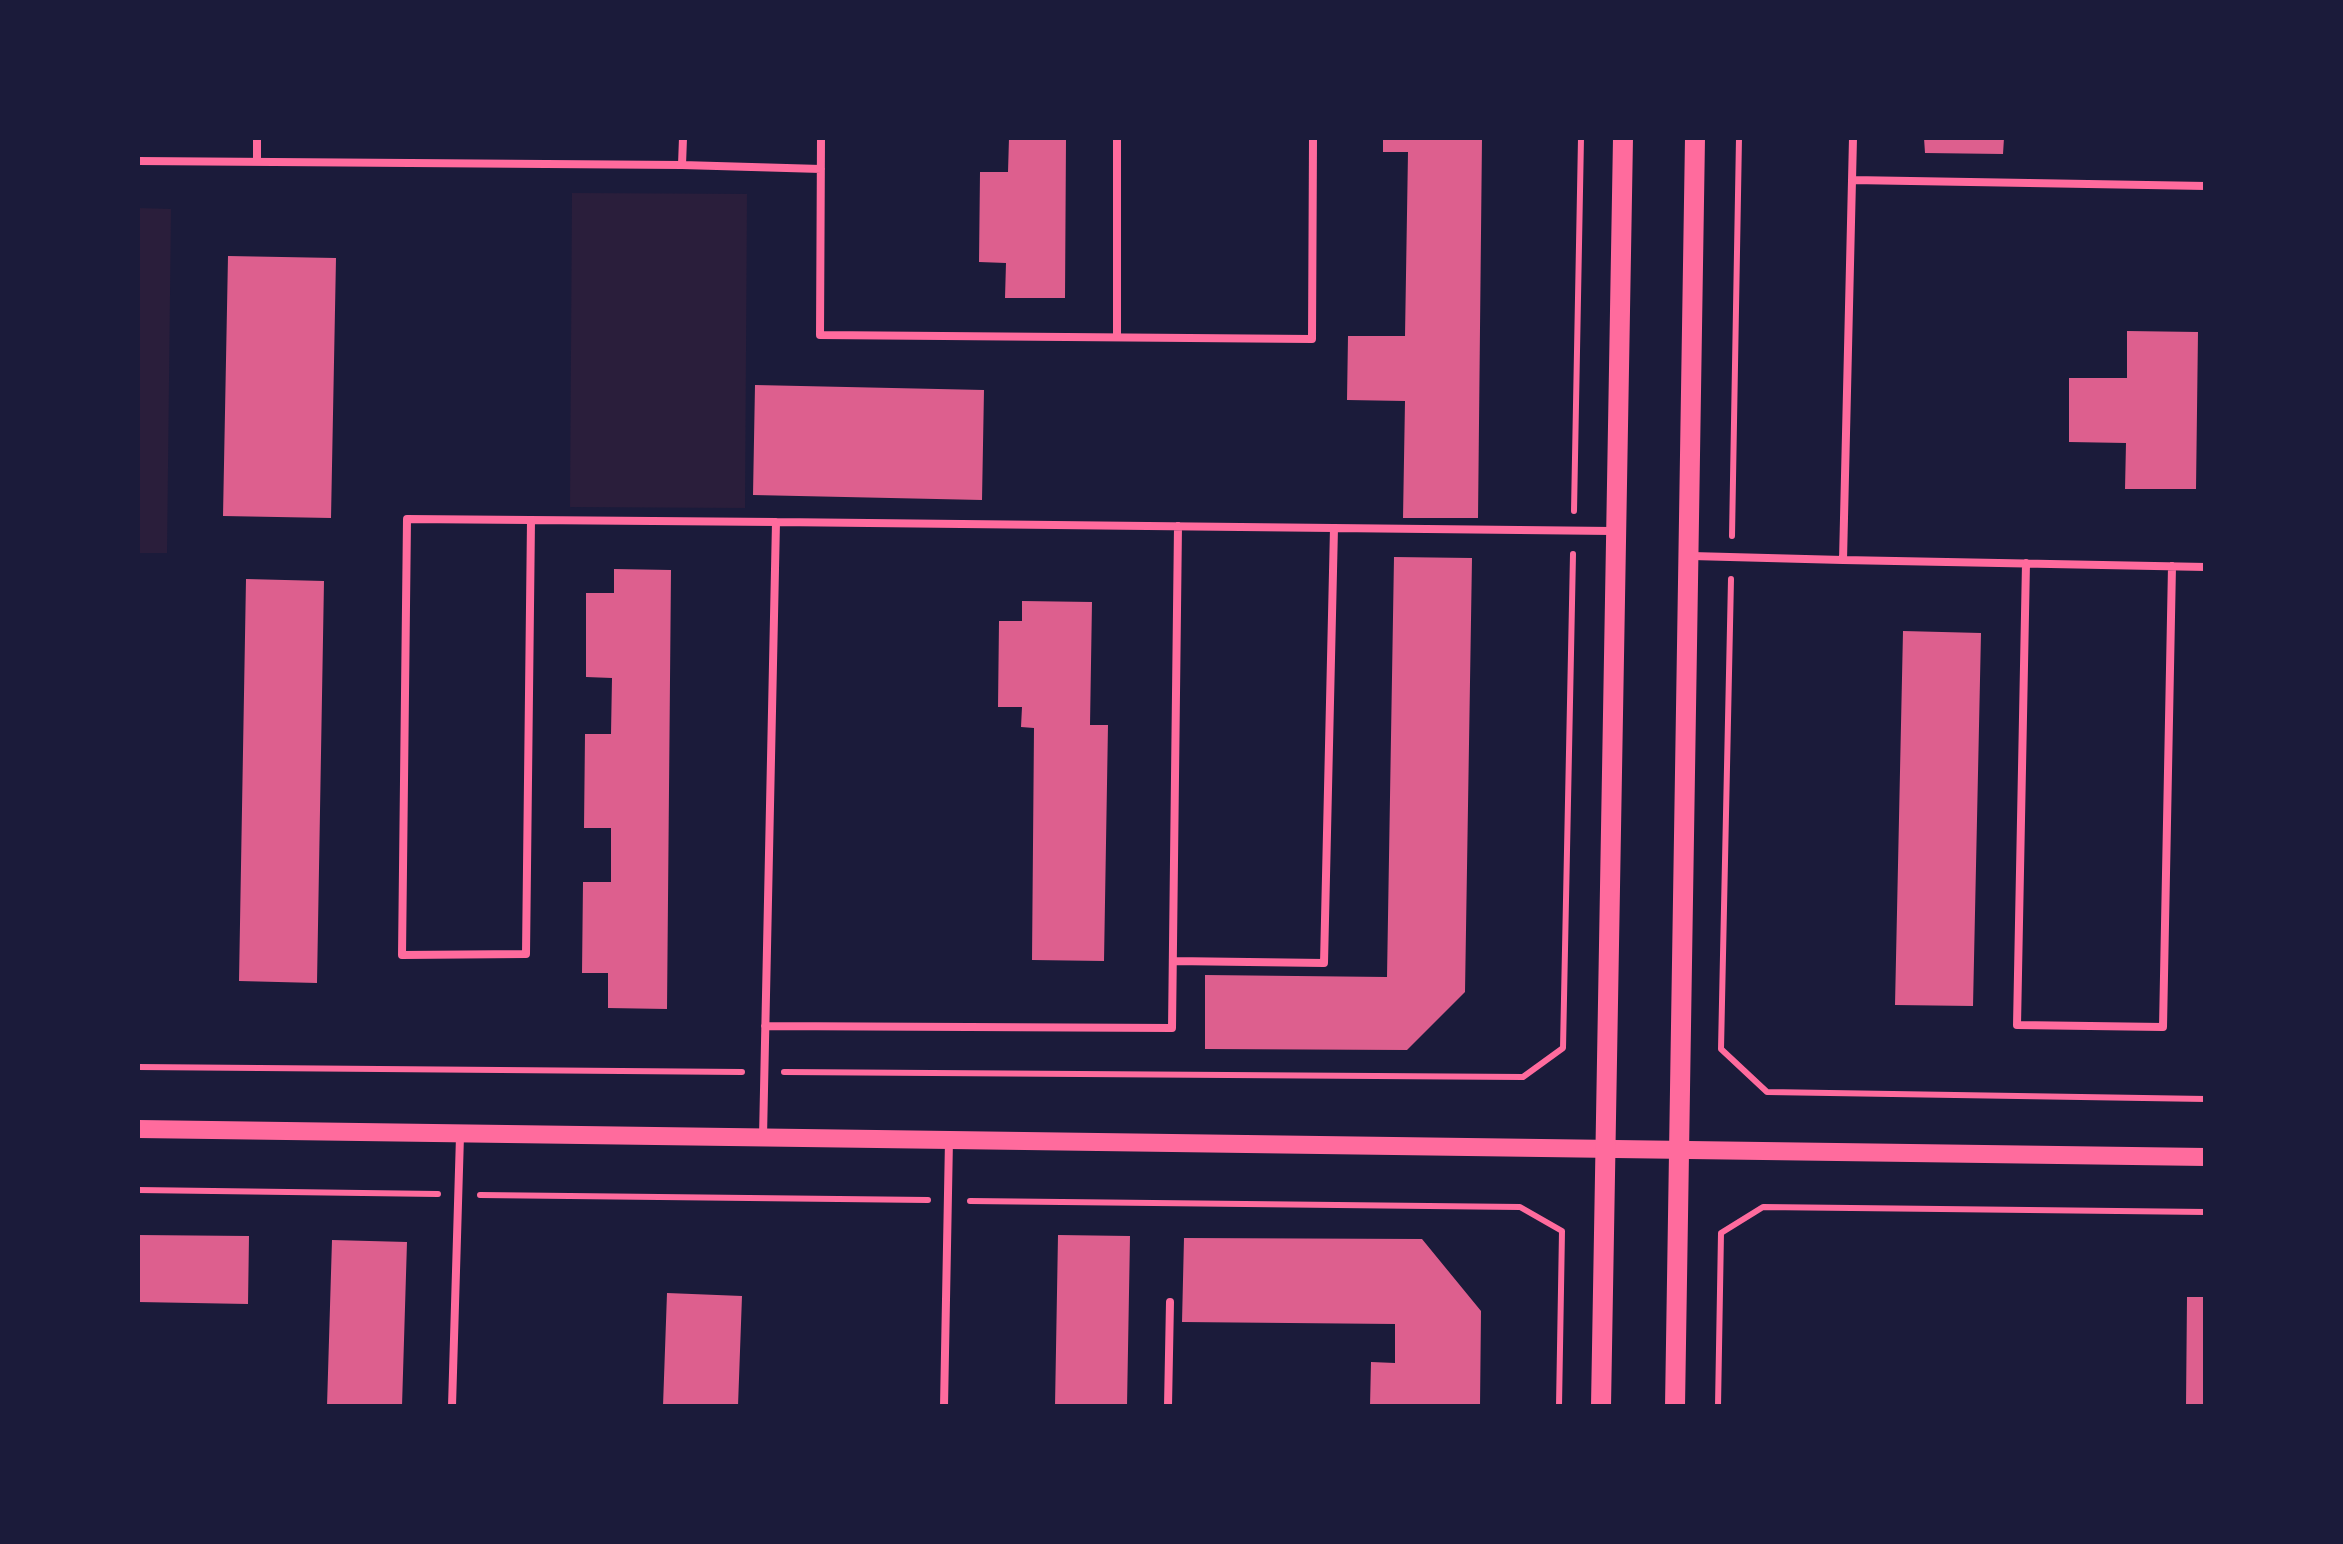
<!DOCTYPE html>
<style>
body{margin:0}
#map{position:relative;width:2343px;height:1544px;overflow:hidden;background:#1b1b3a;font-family:Inter,sans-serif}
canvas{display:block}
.frame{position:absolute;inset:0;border:140px solid #1b1b3a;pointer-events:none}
</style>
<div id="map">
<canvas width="2343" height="1544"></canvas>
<div class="frame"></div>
</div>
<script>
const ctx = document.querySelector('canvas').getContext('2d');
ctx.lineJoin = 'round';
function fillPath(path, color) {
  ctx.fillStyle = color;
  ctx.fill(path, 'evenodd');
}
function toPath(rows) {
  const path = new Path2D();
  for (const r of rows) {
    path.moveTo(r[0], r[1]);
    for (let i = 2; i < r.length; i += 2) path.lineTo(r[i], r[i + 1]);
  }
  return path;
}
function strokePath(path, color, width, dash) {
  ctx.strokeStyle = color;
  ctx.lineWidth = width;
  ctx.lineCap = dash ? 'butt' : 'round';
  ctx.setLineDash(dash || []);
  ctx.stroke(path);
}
const green = toPath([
 [572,193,747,194,745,508,570,507],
 [138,208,171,209,167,553,138,553]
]);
const building = toPath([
 [1009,138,1066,138,1065,298,1005,298,1006,263,979,262,980,172,1008,172],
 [1383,138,1482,138,1478,518,1403,518,1405,401,1347,400,1348,336,1405,336,1408,152,1383,152],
 [1924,138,2004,138,2003,154,1925,153],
 [228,256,336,258,331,518,223,516],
 [2127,331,2198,332,2196,489,2125,489,2126,443,2069,442,2069,378,2127,378],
 [755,385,984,390,982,500,753,495],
 [1394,557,1472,558,1465,992,1407,1050,1205,1049,1205,975,1387,977],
 [614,569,671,570,667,1009,608,1008,608,973,582,973,583,882,611,882,611,828,584,828,585,734,611,734,612,678,586,677,586,593,614,593],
 [246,579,324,581,317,983,239,981],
 [1022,601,1092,602,1090,725,1108,725,1104,961,1032,960,1034,728,1021,727,1022,707,998,707,999,621,1022,621],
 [1903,631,1981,633,1973,1006,1895,1005],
 [138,1235,249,1236,248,1304,138,1302],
 [1058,1235,1130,1236,1127,1406,1055,1406],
 [1184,1238,1422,1239,1481,1311,1480,1406,1370,1406,1371,1362,1395,1363,1395,1324,1182,1322],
 [332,1240,407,1242,402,1406,327,1406],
 [667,1293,742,1296,738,1406,663,1406],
 [2187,1297,2206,1297,2206,1406,2186,1406]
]);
const path = toPath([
 [1574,511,1581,138],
 [1732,536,1739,138],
 [1731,579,1721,1049,1767,1092,2206,1099],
 [138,1067,742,1072],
 [784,1072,1523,1077,1563,1048,1573,554],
 [138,1190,438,1194],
 [480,1195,928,1200],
 [970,1201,1520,1207,1562,1231,1559,1406],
 [1718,1406,1721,1233,1763,1207,2206,1212]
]);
const service = toPath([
 [821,138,820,335,1312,339,1313,138],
 [1117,138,1117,337],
 [138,161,682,165,821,169],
 [257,162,257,138],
 [682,165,683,138],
 [1852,180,2206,186],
 [531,520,526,954,402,955,407,519,776,522,1612,531],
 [1692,556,1843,560,1853,138],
 [1843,560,2206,567],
 [2026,563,2017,1025,2163,1027,2172,566],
 [1173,961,1324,963,1334,528],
 [765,1026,1172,1028,1178,526],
 [763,1137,776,522],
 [452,1406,460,1136],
 [944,1406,949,1140],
 [1168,1406,1170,1302]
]);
const tertiary = toPath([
 [138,1129,2206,1157]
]);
const secondary = toPath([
 [1601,1406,1623,138],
 [1675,1406,1695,138]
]);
fillPath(green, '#2a1e3b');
fillPath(building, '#dd5f8e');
strokePath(path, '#ff6b9d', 6);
strokePath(service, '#ff6b9d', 8);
strokePath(tertiary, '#ff6b9d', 18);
strokePath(secondary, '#ff6b9d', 20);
</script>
